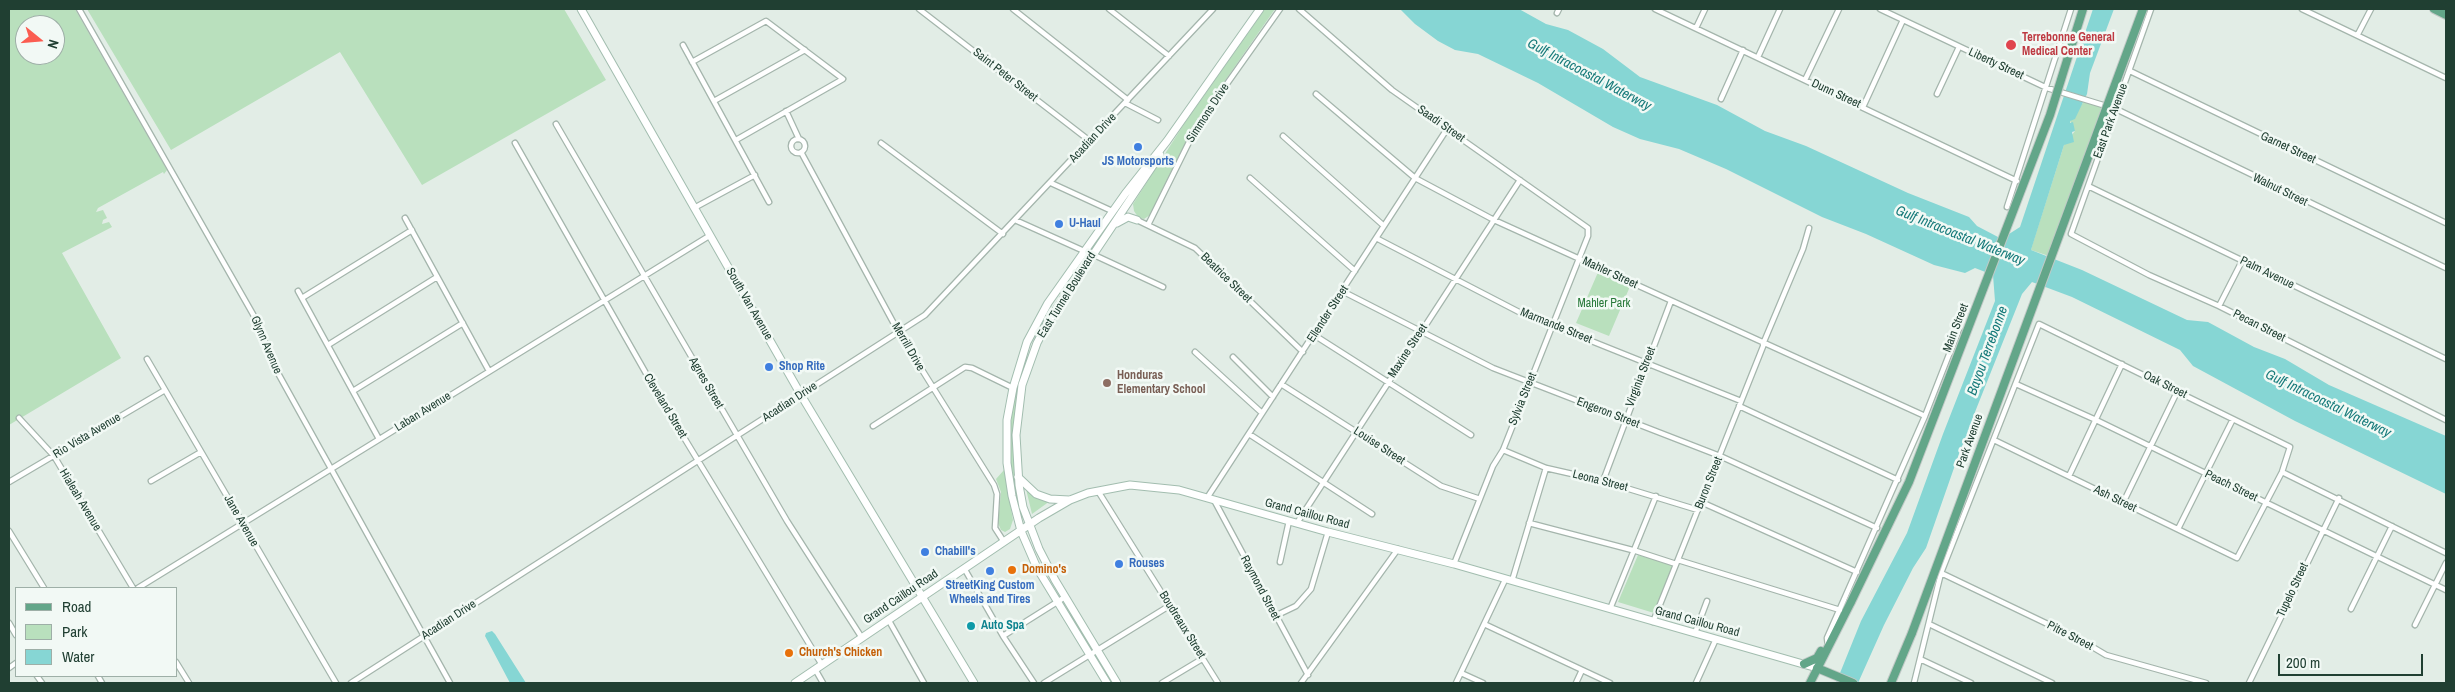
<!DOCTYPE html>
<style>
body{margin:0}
#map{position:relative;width:2455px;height:692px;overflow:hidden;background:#e2ede6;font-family:"Archivo Narrow",sans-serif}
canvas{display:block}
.frame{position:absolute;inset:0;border:10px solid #203f32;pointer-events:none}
.legend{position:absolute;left:15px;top:587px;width:162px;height:90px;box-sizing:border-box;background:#f2f9f5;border:1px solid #9eafa7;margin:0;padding:6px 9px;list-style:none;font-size:15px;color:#203f32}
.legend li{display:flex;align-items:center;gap:10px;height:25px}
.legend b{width:25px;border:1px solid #9eafa7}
.north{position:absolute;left:15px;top:15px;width:50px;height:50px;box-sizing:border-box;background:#f2f9f5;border:1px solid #9eafa7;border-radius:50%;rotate:107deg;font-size:14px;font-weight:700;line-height:20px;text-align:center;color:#203f32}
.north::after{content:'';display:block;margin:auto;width:18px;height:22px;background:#fb5d51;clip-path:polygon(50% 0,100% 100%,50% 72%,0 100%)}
.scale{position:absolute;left:2278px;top:654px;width:145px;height:22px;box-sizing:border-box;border:2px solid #203f32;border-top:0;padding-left:6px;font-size:15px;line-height:18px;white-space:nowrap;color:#203f32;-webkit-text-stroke:4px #f2f9f5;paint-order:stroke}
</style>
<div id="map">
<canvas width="2455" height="692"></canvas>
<div class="frame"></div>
<ul class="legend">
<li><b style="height:6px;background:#63a689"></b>Road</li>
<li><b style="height:14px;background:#b9e0bd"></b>Park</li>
<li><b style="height:14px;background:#86d6d4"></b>Water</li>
</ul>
<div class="north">N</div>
<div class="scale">200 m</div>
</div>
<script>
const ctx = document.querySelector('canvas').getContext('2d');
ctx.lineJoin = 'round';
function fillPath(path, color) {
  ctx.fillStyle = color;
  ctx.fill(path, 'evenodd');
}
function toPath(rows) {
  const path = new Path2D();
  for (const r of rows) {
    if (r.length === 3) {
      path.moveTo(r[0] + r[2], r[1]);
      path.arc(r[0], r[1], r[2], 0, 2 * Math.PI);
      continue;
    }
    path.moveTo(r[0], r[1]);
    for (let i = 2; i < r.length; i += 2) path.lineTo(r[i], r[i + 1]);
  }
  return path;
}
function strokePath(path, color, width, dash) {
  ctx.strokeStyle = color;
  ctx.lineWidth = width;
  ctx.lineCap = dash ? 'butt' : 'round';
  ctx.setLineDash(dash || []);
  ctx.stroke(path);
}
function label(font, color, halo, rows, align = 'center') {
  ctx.font = font + ' "Archivo Narrow",sans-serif';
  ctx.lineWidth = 5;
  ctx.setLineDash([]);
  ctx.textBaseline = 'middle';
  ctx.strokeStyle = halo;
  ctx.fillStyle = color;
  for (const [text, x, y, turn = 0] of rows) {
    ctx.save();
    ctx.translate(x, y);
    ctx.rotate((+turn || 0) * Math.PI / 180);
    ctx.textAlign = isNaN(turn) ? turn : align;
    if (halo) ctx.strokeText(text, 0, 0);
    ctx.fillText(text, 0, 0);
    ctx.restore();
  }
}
const green = toPath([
 [9,9,75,9,167,170,164,174,163,172,98,208,96,212,103,210,107,218,103,220,102,224,109,222,112,227,62,253,121,358,9,425],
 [25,25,55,25,55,55,25,55],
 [87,9,564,9,606,80,422,185,340,52,171,150],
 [1265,9,1275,9,1194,125,1150,215,1144,219,1138,217,1134,211,1133,204,1184,124],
 [2085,100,2107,106,2049,256,2031,250,2032,246,2064,145,2075,131,2070,121],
 [1599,270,1631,284,1609,336,1576,323],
 [1014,395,1018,398,1014,421,1014,463,1023,517,1010,462,1010,433],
 [1004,470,1013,520,1010,529,1005,532,1001,530,998,523,1001,492,996,479],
 [1026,489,1050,501,1032,514],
 [1638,555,1674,565,1654,613,1618,602]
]);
const water = toPath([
 [1400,9,1519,9,1546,24,1568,30,1603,49,1640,77,1717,105,1765,131,1806,146,1908,193,1969,217,1977,226,1998,237,2009,234,2020,227,2093,9,2114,9,2090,73,2087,94,2075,119,2070,121,2070,123,2073,122,2075,131,2072,132,2074,142,2064,145,2031,250,2082,270,2187,320,2208,322,2254,347,2285,359,2329,385,2446,436,2446,494,2295,421,2193,366,2180,350,2072,297,2032,282,2022,294,1975,412,1971,429,1961,448,1926,548,1913,568,1884,625,1858,683,1836,683,1861,621,1907,533,1943,434,1995,301,1993,275,1975,268,1965,273,1934,265,1866,234,1822,217,1726,169,1679,149,1640,139,1613,127,1538,83,1478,54,1455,50,1438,41,1415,24],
 [492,631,495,634,526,683,510,683,485,636,486,633]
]);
const minor = toPath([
 [79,9,254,316,279,375,450,683],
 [919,9,1090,141],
 [1013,9,1128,100],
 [1109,9,1169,56],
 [1299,9,1392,90,1588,228,1588,236,1503,450,1493,466,1454,564],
 [1655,9,2017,181],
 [1880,9,2047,88,2116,109,2446,268],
 [2151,9,2071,234,2149,275,2219,306,2446,420],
 [2302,9,2446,78],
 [1557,13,1559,9],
 [1696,28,1705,9],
 [2358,34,2371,9],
 [683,45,769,202],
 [1758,57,1780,9],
 [692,62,766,21,843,79,736,140],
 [2130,71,2446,223],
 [1805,80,1839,9],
 [1316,94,1415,178,1494,220,1925,416],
 [1937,94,1959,47],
 [1721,99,1743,50],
 [714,101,805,50],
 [1125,103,1158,120],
 [1863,107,1903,20],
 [786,111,799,139],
 [556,124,787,521,862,638],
 [1283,136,1384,226],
 [798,146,7],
 [515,143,660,398,822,665],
 [881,143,1003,234],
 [801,152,899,333,994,485,997,494,995,528,1004,542],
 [1250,178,1355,271],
 [1051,183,1112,211],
 [2088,186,2446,359],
 [2007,207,2071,9],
 [694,208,755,175],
 [405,218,489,371],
 [1015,220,1084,251],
 [1137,220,1195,248,1303,352],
 [1148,225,1197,126,1280,9],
 [1376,238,1519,312,1741,401],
 [1092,254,1163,287],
 [298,291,379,439],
 [1342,291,1493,368,1720,456,1877,528],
 [302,298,412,230],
 [2219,306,2242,261],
 [1314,335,1471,435],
 [1763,344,1803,249,1809,228],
 [328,345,437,277],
 [1195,352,1262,413],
 [1233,357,1273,397],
 [147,359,336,683],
 [1281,384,1441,486,1480,499],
 [2016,384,2096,420,2446,590],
 [353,391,463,323],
 [1739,406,1898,480],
 [19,418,54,456,133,588],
 [873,426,965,367,972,368,1013,388],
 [1249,434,1372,514],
 [1503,450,1546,468,1603,481,1698,510],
 [2282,472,2446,553],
 [2069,476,2122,364],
 [151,481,201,452],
 [1603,481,1671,301],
 [9,482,165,390],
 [1098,491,1218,683],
 [1207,498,1447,129],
 [1214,500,1308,675],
 [1701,502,1857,572],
 [2123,503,2177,392],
 [1297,523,1520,180],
 [1529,523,1636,551,1676,564],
 [2178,529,2233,419],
 [9,531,44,588],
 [1678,560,1840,610],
 [1280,562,1289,521],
 [964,568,1003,636,1034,683],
 [1941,573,2079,639,2106,655,2206,683],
 [1512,581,1546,468],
 [138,588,709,236],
 [1610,609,1656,496],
 [2351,609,2392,526],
 [1275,616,1296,606,1311,589,1328,532],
 [888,619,924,683],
 [1653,622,1764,344],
 [9,623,16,635],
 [1484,624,1610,683],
 [1929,624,2052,683],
 [2415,625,2446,563],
 [1695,633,1707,601],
 [1003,636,1065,597],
 [1828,646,1827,638,1925,416,1959,329],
 [1920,659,1971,683],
 [176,662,189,683],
 [9,668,16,663],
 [815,669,823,683],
 [1461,673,1483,683],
 [37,676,42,683],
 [98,676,102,683],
 [351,683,925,315,1213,9],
 [1044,683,1169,606],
 [1162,683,1202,659],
 [1301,683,1398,549],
 [1456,683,1505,580],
 [1576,683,1582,670],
 [1696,683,1716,639],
 [1914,683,1941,573,2039,324,2290,447,2282,472,2237,558,1994,440],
 [2249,683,2339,498]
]);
const secondary = toPath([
 [581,9,801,395,974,683],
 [1117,223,1128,217,1137,220],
 [1018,477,1036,494,1050,499,1069,500],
 [795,683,1039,518,1070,500,1088,493,1130,485,1179,490,1328,532,1454,564,1817,668],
 [1107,683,1037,568,1021,531,1012,496,1007,463,1007,420,1013,388,1027,342,1048,303,1125,194,1167,141,1260,9],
 [1117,683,1055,580,1039,549,1023,507,1019,485,1016,435,1022,385,1037,343,1048,322,1160,155]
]);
const primary = toPath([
 [2434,9,2446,15],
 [1804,664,1817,658,1821,651],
 [1817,668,1853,683],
 [1810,683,1851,602],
 [1891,683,1912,633]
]);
const primaryBridge = toPath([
 [1851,602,1909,482,2050,115,2083,9],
 [1912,633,2143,9]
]);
const markers = [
 [2011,45,6,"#e0444e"],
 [1138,147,5,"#3f7fe0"],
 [1059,224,5,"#3f7fe0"],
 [769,367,5,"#3f7fe0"],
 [1107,383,5,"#8d6e63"],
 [925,552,5,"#3f7fe0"],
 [1119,564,5,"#3f7fe0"],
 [1012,570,5,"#e8710a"],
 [990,571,5,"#3f7fe0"],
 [971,626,5,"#0f9aa8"],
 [789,653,5,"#e8710a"]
];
const healthNames = [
 ["Terrebonne General",2022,38],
 ["Medical Center",2022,52]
];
const streetNames = [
 ["Liberty Street",1996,64,25],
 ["Saint Peter Street",1005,75,38],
 ["Dunn Street",1836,94,25],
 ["Simmons Drive",1208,113,-57],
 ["East Park Avenue",2111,121,-70],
 ["Saadi Street",1441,124,35],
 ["Acadian Drive",1093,138,-47],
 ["Garnet Street",2288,148,25],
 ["Walnut Street",2280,190,26],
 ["Mahler Street",1610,273,25],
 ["Palm Avenue",2267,273,26],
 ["Beatrice Street",1226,278,44],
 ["East Tunnel Boulevard",1067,295,-58],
 ["South Van Avenue",749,304,60],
 ["Ellender Street",1328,314,-57],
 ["Marmande Street",1556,326,22],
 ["Pecan Street",2259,326,27],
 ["Main Street",1956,328,-69],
 ["Glynn Avenue",266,345,67],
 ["Merrill Drive",908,347,60],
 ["Maxine Street",1408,351,-57],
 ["Virginia Street",1641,377,-69],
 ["Agnes Street",706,383,60],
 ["Oak Street",2165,385,26],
 ["Sylvia Street",1523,399,-68],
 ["Acadian Drive",790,402,-33],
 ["Cleveland Street",665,406,59],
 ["Laban Avenue",423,412,-32],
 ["Engeron Street",1608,413,21],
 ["Rio Vista Avenue",87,436,-31],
 ["Park Avenue",1970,441,-70],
 ["Louise Street",1379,446,33],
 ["Leona Street",1600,481,14],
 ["Buron Street",1709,483,-68],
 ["Peach Street",2231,486,26],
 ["Ash Street",2115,499,26],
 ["Hialeah Avenue",80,500,59],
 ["Grand Caillou Road",1307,514,15],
 ["Jane Avenue",241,521,60],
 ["Raymond Street",1260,588,62],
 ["Tupelo Street",2293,590,-65],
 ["Grand Caillou Road",901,597,-34],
 ["Acadian Drive",449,620,-33],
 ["Grand Caillou Road",1697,622,15],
 ["Boudreaux Street",1182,625,58],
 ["Pitre Street",2070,636,27]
];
const shopNames = [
 ["JS Motorsports",1138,162,"center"],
 ["U-Haul",1069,224],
 ["Shop Rite",779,367],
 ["Chabill's",935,552],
 ["Rouses",1129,564],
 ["StreetKing Custom",990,586,"center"],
 ["Wheels and Tires",990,600,"center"]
];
const parkNames = [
 ["Mahler Park",1604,304]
];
const educationNames = [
 ["Honduras",1117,376],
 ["Elementary School",1117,390]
];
const foodNames = [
 ["Domino's",1022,570],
 ["Church's Chicken",799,653]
];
const cultureNames = [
 ["Auto Spa",981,626]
];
const waterNames = [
 ["Gulf Intracoastal Waterway",1589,75,28],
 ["Gulf Intracoastal Waterway",1960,236,22],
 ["Bayou Terrebonne",1988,351,-70],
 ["Gulf Intracoastal Waterway",2328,404,26]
];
fillPath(green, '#b9e0bd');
fillPath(water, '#86d6d4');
strokePath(minor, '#a4b5ac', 7);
strokePath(secondary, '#a2bdaf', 9);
strokePath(primary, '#c1c9c6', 10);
strokePath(minor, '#fff', 4.5);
strokePath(secondary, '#fff', 7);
strokePath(primary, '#63a689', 8);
strokePath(primaryBridge, '#c1c9c6', 10, []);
strokePath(primaryBridge, '#63a689', 8);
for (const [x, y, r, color] of markers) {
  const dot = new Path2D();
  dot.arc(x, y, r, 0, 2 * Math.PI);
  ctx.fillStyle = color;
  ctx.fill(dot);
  strokePath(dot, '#f2f9f5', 2);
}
label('bold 12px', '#be3a42', '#f2f9f5', healthNames, 'left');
label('12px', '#203f32', '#f2f9f5', streetNames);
label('bold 12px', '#366cbe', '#f2f9f5', shopNames, 'left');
label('12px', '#287939', '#f2f9f5', parkNames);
label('bold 12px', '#785e54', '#f2f9f5', educationNames, 'left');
label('bold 12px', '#c56008', '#f2f9f5', foodNames, 'left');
label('bold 12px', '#0d838f', '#f2f9f5', cultureNames, 'left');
label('italic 14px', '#167a7a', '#f2f9f5', waterNames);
</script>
